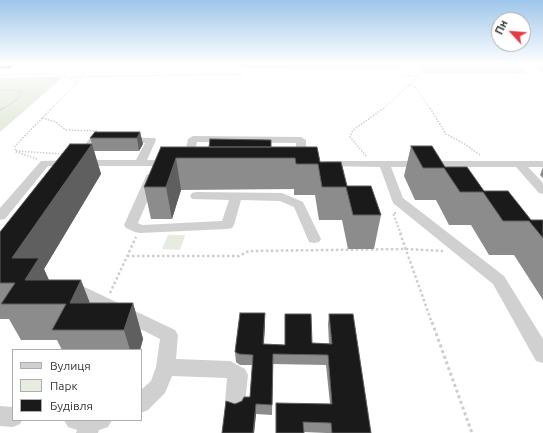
<!DOCTYPE html>
<meta charset="utf-8">
<style>
body{margin:0}
#map{position:relative;width:543px;height:433px;overflow:hidden;background:#fff;font-family:Ubuntu,sans-serif}
canvas{display:block}
.legend{position:absolute;left:12px;top:349px;width:130px;height:72px;box-sizing:border-box;background:#fff;border:1px solid #adadad;margin:0;padding:5px 7px;list-style:none;font-size:12px;color:#333}
.legend li{display:flex;align-items:center;gap:8px;height:20px}
.legend b{width:20px;border:1px solid #adadad}
.north{position:absolute;left:491px;top:12px;width:40px;height:40px;box-sizing:border-box;background:#fff;border:1px solid #adadad;border-radius:50%;rotate:296deg;font-size:11px;font-weight:700;line-height:16px;text-align:center;color:#333}
.north::after{content:'';display:block;margin:auto;width:14px;height:18px;background:#e63946;clip-path:polygon(50% 0,100% 100%,50% 72%,0 100%)}
</style>
<div id="map">
<canvas width="543" height="433"></canvas>
<ul class="legend">
<li><b style="height:5px;background:#d0d0d0"></b>Вулиця</li>
<li><b style="height:11px;background:#e6ecdf"></b>Парк</li>
<li><b style="height:11px;background:#1a1a1a"></b>Будівля</li>
</ul>
<div class="north">Пн</div>
</div>
<script>
const ctx = document.querySelector('canvas').getContext('2d');
ctx.lineJoin = 'round';
function fillPath(path, color) {
  ctx.fillStyle = color;
  ctx.fill(path, 'evenodd');
}
function toPath(rows) {
  const path = new Path2D();
  for (const r of rows) {
    path.moveTo(r[0], r[1]);
    for (let i = 2; i < r.length; i += 2) path.lineTo(r[i], r[i + 1]);
  }
  return path;
}
function strokePath(path, color, width, dash) {
  ctx.strokeStyle = color;
  ctx.lineWidth = width;
  ctx.lineCap = dash ? 'butt' : 'round';
  ctx.setLineDash(dash || []);
  ctx.stroke(path);
}
const green = toPath([
 [418,64,516,64,529,74,426,73],
 [58,77,62,78,0,132,0,78],
 [168,235,185,235,180,250,162,249]
]);
const pathFar4 = toPath([
 [0,75,49,74,66,77,77,82,51,109],
 [396,75,417,76],
 [66,77,244,74],
 [77,82,84,74,85,64],
 [410,84,416,88,430,109],
 [0,90,22,91,17,100,2,109],
 [383,109,421,74,422,71,417,64]
]);
const pathFar3 = toPath([
 [430,108,446,134,463,143,480,155],
 [0,110,4,108],
 [42,118,56,122,66,130,98,131],
 [16,151,63,154],
 [366,156,350,137,353,130,384,108],
 [37,159,16,152,15,146,52,108]
]);
const pathFar2 = toPath([
 [396,213,393,213,401,234]
]);
const pathFar1 = toPath([
 [400,233,432,323],
 [127,256,239,256,249,251,406,249,443,251],
 [110,293,136,237]
]);
const path = toPath([
 [432,322,472,433]
]);
const minor = toPath([
 [241,64,398,64,400,67,397,69,244,68,242,67,241,64],
 [531,64,539,64,543,67,543,72,531,64],
 [193,136,301,137,306,140,306,150,301,153,286,154,285,152,286,148,296,147,296,143,197,142,193,163,188,166,183,163,188,139,193,136],
 [94,137,155,138,156,140,147,160,171,160,176,163,171,166,48,166,5,219,0,220,0,208,41,161,80,160,83,152,81,150,90,138,94,137],
 [97,143,145,143,136,160,90,160,93,152,92,150,97,143],
 [325,161,543,161,543,167,528,167,543,183,543,194,539,193,516,167,391,167,403,198,504,276,543,339,543,363,536,361,493,284,393,203,380,167,321,166,320,164,321,162,325,161],
 [152,173,156,174,158,176,138,223,142,225,222,221,229,200,192,199,190,196,192,193,196,192,282,193,303,202,321,239,319,242,314,243,309,242,294,207,280,201,241,200,234,225,232,228,227,229,140,233,135,232,126,228,124,225,146,176,148,174,152,173],
 [72,281,175,330,178,335,176,359,230,361,245,369,248,375,245,403,242,410,235,413,228,410,225,403,227,378,172,376,165,393,148,410,141,413,141,390,151,381,156,367,160,339,66,291,64,287,66,283,72,281],
 [0,406,13,407,13,420,22,420,20,424,13,427,0,426,0,406],
 [64,420,112,420,108,427,99,430,98,433,76,433,77,430,68,427,64,420]
]);
const wall = toPath([
 [0,64,16,64,9,69,0,69],
 [140,132,143,144,139,151,94,151,101,174,44,269,49,280,90,303,133,303,143,339,140,350,62,350,57,340,21,340,9,319,0,319,0,232,92,144,90,138],
 [411,146,531,220,543,220,543,300,514,255,489,255,471,225,449,225,436,200,415,200,404,176],
 [161,147,271,147,320,162,347,186,381,215,374,249,348,249,342,220,319,220,315,195,294,195,294,189,181,190,172,219,151,219,144,187],
 [543,167,543,178,540,175],
 [265,313,265,323,264,344,284,345,312,343,329,344,328,324,329,314,371,433,327,433,304,432,276,433,330,404,326,365,273,364,272,415,256,414,254,433,222,433,235,404,250,397,253,365,240,365,236,362,235,352]
]);
const shadedWall = toPath([
 [7,64,16,64,9,69],
 [140,132,143,144,139,151,137,138],
 [92,144,101,174,44,269,55,294,37,304,12,258],
 [176,158,181,190,172,219,166,187],
 [81,280,95,316,70,303],
 [133,303,143,339,140,350,130,350,124,330],
 [265,313,265,323,263,355,263,344],
 [256,404,256,414,254,433,253,433]
]);
const building = toPath([
 [95,132,140,132,137,138,90,138,95,132],
 [210,139,271,140,271,147,209,147,210,139],
 [70,144,92,144,12,258,39,258,25,280,81,280,70,303,133,303,124,330,52,330,66,304,1,304,15,283,0,283,0,232,70,144],
 [411,146,432,146,445,167,467,167,484,191,508,191,531,220,543,220,543,238,529,221,503,221,483,192,460,192,444,168,423,168,411,146],
 [161,147,317,147,320,162,341,162,347,186,371,186,381,215,353,215,346,187,322,187,318,164,296,164,295,158,176,158,166,187,144,187,161,147],
 [240,313,265,313,263,344,285,345,285,314,311,314,312,343,332,344,329,314,353,314,371,433,332,433,331,423,303,422,304,433,276,433,276,403,332,404,328,355,273,354,272,405,256,404,253,433,222,433,226,401,235,404,242,401,244,397,250,397,253,355,239,354,235,352,240,313]
]);
fillPath(green, '#e6ecdf');
strokePath(pathFar4, '#cdcdcd', 1, [1, 1]);
strokePath(pathFar3, '#cdcdcd', 1.5, [1.5, 1.5]);
strokePath(pathFar2, '#cdcdcd', 2, [2, 2]);
strokePath(pathFar1, '#cdcdcd', 2.5, [2.5, 2.5]);
strokePath(path, '#cdcdcd', 3, [3, 3]);
fillPath(minor, '#d0d0d0');
fillPath(wall, '#8c8c8c');
fillPath(shadedWall, '#5f5f5f');
fillPath(building, '#1a1a1a');
strokePath(building, '#5f5f5f', 1);
const sky = ctx.createLinearGradient(0, 0, 0, 125);
sky.addColorStop(0, '#9ec6ea');
sky.addColorStop(0.51, '#fff');
sky.addColorStop(1, '#ffffff00');
ctx.fillStyle = sky;
ctx.fillRect(0, 0, 543, 125);
</script>
